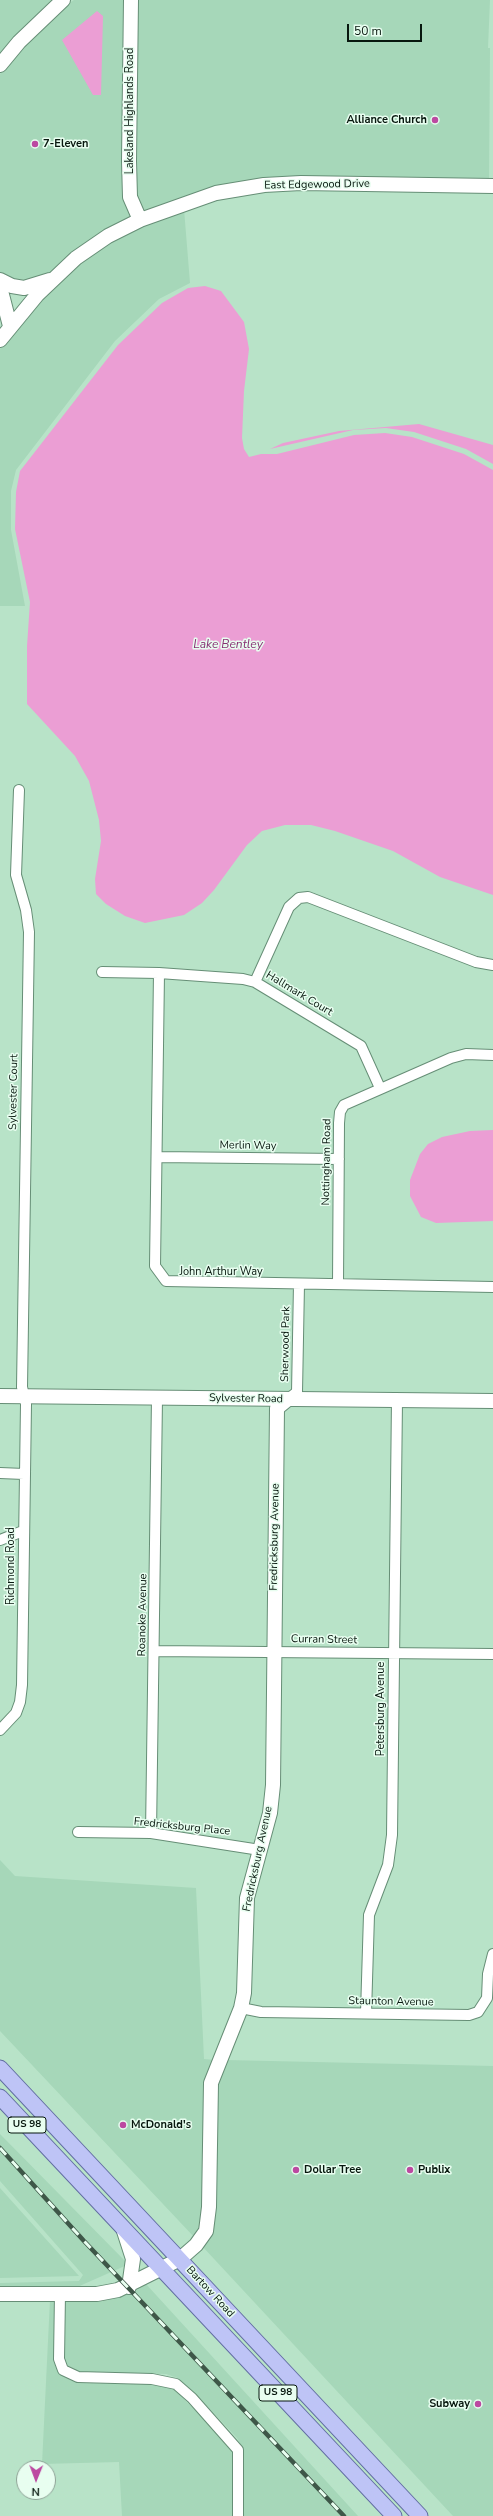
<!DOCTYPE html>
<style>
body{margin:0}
#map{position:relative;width:493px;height:2516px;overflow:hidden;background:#b8e3c8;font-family:"Nunito Sans",sans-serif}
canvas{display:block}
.north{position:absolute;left:16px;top:2460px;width:40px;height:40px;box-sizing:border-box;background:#e8fef0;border:1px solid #8ea296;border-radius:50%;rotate:181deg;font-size:11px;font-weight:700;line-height:16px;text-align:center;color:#07170e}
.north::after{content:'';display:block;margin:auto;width:14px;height:18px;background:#bc49a1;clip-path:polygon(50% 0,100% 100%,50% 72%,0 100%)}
.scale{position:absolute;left:347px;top:24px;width:75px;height:18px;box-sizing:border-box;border:2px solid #07170e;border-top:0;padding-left:5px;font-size:12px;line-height:14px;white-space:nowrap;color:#07170e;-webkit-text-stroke:3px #e8fef0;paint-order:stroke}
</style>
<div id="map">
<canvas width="493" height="2516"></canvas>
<div class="north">N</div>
<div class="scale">50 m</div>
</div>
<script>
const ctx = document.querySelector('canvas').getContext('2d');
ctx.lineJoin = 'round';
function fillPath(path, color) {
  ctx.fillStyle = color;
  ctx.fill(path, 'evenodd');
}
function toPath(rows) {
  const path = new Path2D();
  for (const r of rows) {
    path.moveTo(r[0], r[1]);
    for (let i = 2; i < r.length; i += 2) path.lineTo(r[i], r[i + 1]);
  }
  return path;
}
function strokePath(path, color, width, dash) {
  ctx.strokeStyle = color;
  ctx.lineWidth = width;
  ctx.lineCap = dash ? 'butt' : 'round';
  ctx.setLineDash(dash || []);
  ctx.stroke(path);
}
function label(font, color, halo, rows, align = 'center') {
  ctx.font = font + ' "Nunito Sans",sans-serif';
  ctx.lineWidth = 3;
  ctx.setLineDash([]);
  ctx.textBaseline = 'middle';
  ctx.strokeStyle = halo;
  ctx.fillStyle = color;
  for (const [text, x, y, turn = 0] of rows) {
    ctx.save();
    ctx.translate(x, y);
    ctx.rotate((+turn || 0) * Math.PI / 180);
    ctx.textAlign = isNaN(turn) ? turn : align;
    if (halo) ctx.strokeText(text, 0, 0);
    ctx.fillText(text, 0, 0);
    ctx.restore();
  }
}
const built = toPath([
 [0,0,54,0,0,56],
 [74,0,125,0,133,217,50,274,18,282,0,273,0,74,23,46,60,9],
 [135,0,490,0,488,48,490,48,489,180,215,187,143,213,135,196],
 [184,209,190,283,159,299,115,341,16,470,11,491,11,530,25,606,0,606,0,349,41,300,78,263,111,242,142,225],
 [0,1860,15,1876,196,1888,204,2059,215,2060,204,2207,201,2228,195,2238,0,2031],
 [226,2060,493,2066,493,2516,453,2516,202,2246,216,2084],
 [0,2134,127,2263,127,2265,75,2288,0,2286,0,2283,79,2281,83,2275,0,2181],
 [0,2188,79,2276,0,2278],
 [146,2284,358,2516,243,2516,243,2449,237,2438,195,2393,178,2378,166,2374,79,2372,67,2366,64,2358,65,2300,133,2293],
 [50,2300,54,2300,54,2359,60,2375,78,2383,152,2384,174,2389,230,2446,234,2460,232,2516,122,2516,119,2462,42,2464]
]);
const water = toPath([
 [97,11,103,16,101,95,93,95,62,40],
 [205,286,221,291,244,322,249,349,244,391,242,438,244,449,249,457,261,454,277,454,354,435,385,433,412,437,464,454,493,470,493,895,440,877,393,851,335,831,311,825,285,825,262,831,247,845,214,890,202,903,184,915,145,923,125,916,106,904,96,894,95,879,101,841,99,820,89,781,75,756,27,704,27,646,30,602,15,529,16,492,20,471,118,345,162,303,188,288],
 [419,424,493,445,493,464,466,449,414,432,386,428,353,430,270,449,283,443,339,431],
 [493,1130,493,1221,436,1223,421,1217,410,1196,410,1180,420,1154,428,1144,442,1137,470,1131]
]);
const street = toPath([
 [102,972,159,973,243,979,255,982,361,1046,380,1088],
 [159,973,155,1266,166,1281,493,1287],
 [255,982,289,907,299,898,308,897,476,962,493,965],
 [157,1157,339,1159],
 [338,1284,339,1123,340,1112,344,1105,451,1058,466,1054,493,1055],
 [288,1399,297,1392,299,1284],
 [0,1473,24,1474],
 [0,1540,23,1531],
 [154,1651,493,1654],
 [0,1730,16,1713,20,1702,22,1685,26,1404,22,1387,29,932,26,910,16,875,19,790],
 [78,1832,151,1833,260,1850],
 [151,1833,157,1398],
 [241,2008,261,2012,469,2015,478,2012,487,1998,488,1974,493,1954],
 [366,2013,369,1915,388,1865,392,1835,397,1400],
 [60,2294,59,2359,63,2370,78,2377,152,2379,176,2384,192,2398,238,2450,238,2516]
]);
const secondary = toPath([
 [131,0,129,161,130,197,140,220],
 [0,65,19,42,63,0],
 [0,280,12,286,24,288,50,280],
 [0,287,10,326],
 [0,340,37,295,76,258,108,236,140,220,216,193,264,185,301,183,493,186],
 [0,1396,493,1401],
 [123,2228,133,2259,129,2287],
 [0,2294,97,2294,118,2290,180,2259,196,2245,206,2231,209,2207,211,2083,241,2008,244,1993,247,1898,270,1813,273,1785,277,1408,288,1399]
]);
const primary = toPath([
 [0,2068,420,2516],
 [0,2097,394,2516]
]);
const rail = toPath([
 [0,2148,84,2241,344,2516]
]);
const markers = [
 [435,120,4,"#bc49a1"],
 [35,144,4,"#bc49a1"],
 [123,2125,4,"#bc49a1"],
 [296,2170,4,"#bc49a1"],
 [410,2170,4,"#bc49a1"],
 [478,2404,4,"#bc49a1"]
];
const shields = [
 [27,2125,38],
 [278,2393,38]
];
const shieldNames = [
 ["US 98",27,2125],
 ["US 98",278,2393]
];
const streetNames = [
 ["Lakeland Highlands Road",130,111,-90],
 ["East Edgewood Drive",317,185,-1],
 ["Hallmark Court",299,994,31],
 ["Sylvester Court",14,1092,-89],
 ["Merlin Way",248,1146,1],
 ["Nottingham Road",327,1162,-89],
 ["John Arthur Way",221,1272],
 ["Sherwood Park",286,1344,-89],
 ["Sylvester Road",246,1399,1],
 ["Fredricksburg Avenue",275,1537,-89],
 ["Richmond Road",11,1566,-90],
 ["Roanoke Avenue",143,1615,-89],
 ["Curran Street",324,1640,1],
 ["Petersburg Avenue",381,1709,-90],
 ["Fredricksburg Place",182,1827,6],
 ["Fredricksburg Avenue",258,1859,-78],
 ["Staunton Avenue",391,2002,1],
 ["Bartow Road",210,2292,47]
];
const poiNames = [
 ["Alliance Church",427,120,"right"],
 ["7-Eleven",43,144],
 ["McDonald's",131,2125],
 ["Dollar Tree",304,2170],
 ["Publix",418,2170],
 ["Subway",470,2404,"right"]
];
const waterNames = [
 ["Lake Bentley",228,645]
];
fillPath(built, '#a6d7b9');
fillPath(water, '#eb9ed4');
strokePath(street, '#668e76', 12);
strokePath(secondary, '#668e76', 16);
strokePath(primary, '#616da1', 17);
strokePath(street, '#fff', 10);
strokePath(secondary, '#fff', 14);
strokePath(primary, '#bec4f6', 15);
strokePath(rail, '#3e5748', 4.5);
strokePath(rail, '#e8fef0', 3, [9]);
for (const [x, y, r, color] of markers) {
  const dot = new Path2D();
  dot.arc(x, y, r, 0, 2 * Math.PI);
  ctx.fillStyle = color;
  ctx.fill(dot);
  strokePath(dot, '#e8fef0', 1.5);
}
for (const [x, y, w] of shields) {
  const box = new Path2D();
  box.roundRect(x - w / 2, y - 8, w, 16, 3);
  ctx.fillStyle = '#e8fef0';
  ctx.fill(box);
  strokePath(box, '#07170e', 1);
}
label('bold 10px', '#07170e', null, shieldNames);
label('11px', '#07170e', '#e8fef0', streetNames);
label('bold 11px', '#07170e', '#e8fef0', poiNames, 'left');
label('italic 12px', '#872f73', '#e8fef0', waterNames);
</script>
